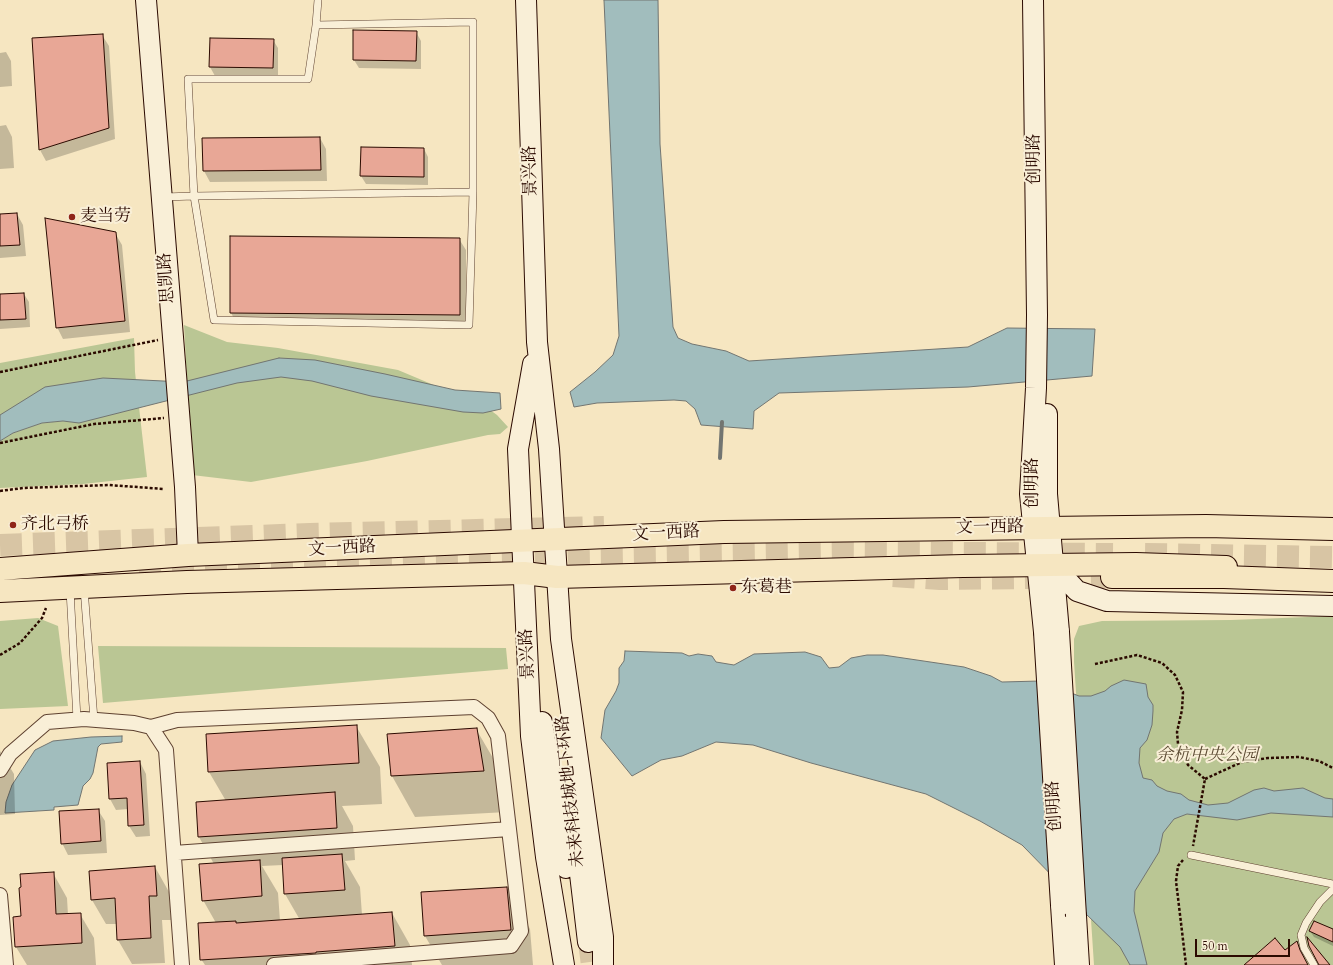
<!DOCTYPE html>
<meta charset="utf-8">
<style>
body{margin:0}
#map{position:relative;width:1333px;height:965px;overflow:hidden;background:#f6e6c1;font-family:Cardo,serif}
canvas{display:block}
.scale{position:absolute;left:1195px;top:939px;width:95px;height:18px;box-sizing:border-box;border:2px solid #2b0a00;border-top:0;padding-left:5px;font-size:12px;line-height:14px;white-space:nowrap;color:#2b0a00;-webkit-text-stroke:3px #f9efd7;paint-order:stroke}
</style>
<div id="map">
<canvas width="1333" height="965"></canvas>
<div class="scale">50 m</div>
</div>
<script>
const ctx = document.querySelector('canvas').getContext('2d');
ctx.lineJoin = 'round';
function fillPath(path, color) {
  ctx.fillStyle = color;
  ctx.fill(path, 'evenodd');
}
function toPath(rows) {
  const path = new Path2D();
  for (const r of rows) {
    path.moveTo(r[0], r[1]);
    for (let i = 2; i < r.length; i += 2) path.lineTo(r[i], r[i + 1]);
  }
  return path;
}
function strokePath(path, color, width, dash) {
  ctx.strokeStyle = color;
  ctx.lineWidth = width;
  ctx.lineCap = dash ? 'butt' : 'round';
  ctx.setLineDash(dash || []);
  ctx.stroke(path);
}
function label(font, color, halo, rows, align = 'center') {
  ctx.font = font + ' Cardo,"Noto Serif SC",serif';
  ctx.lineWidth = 4;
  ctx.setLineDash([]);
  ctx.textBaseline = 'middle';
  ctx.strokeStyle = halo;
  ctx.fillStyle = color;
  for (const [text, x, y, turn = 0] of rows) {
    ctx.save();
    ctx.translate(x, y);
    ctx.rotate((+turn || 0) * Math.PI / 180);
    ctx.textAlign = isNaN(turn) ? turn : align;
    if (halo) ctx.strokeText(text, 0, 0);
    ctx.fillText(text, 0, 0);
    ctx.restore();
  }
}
const green = toPath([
 [184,325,227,342,278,348,398,370,486,407,497,415,508,427,500,434,488,435,367,461,251,482,192,475],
 [134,338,135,372,147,477,83,484,0,488,0,441,13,433,42,423,63,421,79,423,4,413,0,415,0,363],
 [1333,616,1333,965,1094,965,1074,662,1074,639,1079,626,1102,621,1231,620],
 [38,618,58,626,68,706,0,709,0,621],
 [98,646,506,648,508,669,103,703]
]);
const water = toPath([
 [604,0,658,0,660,144,673,327,678,338,692,344,726,351,749,361,968,347,1007,328,1095,329,1092,376,968,387,779,393,754,411,753,429,701,425,695,409,686,401,674,400,597,403,574,407,570,392,595,372,613,355,619,336,604,0],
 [279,358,315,360,385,374,455,390,500,393,501,409,483,413,463,412,371,396,312,381,281,377,237,383,79,423,63,421,42,423,13,433,0,441,0,415,45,387,103,378,183,382,279,358],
 [625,651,682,653,689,656,698,654,712,656,716,662,734,665,754,654,805,652,821,657,829,668,839,667,851,658,867,655,883,655,964,667,991,676,1002,682,1040,681,1079,696,1091,696,1105,691,1111,686,1124,680,1146,684,1148,697,1153,705,1153,711,1152,725,1147,740,1140,748,1139,763,1143,778,1152,780,1157,786,1167,791,1181,794,1189,800,1208,805,1228,803,1254,790,1264,788,1274,791,1303,788,1325,798,1333,799,1333,817,1271,813,1237,820,1187,814,1174,819,1163,833,1159,852,1135,891,1134,911,1147,965,1130,965,1120,947,1086,914,1066,890,1022,845,980,821,926,794,811,763,753,745,716,742,682,756,661,760,632,776,601,738,605,710,616,691,619,683,619,668,624,661,625,651],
 [122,736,122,742,101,744,98,747,93,773,90,779,83,786,78,805,54,807,54,810,5,813,6,802,12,785,35,750,53,741,91,737,122,736]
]);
const shadow = toPath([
 [416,32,421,41,421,69,359,68,354,60],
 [102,35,109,46,115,139,46,161,40,150],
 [211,39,273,40,278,48,278,77,215,76,210,67],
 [6,52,11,61,12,86,0,87,0,53],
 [6,125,12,137,14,168,0,169,0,126],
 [320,138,326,149,327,181,210,182,204,171,203,139],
 [424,149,428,157,428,185,366,184,361,176],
 [17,214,23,225,26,256,0,258,0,215],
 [115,233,122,245,130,332,63,339,57,327],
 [231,237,459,239,466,250,466,326,237,324,231,313],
 [24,294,29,302,30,327,0,329,0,295],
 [356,726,380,767,382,804,342,806,353,826,355,860,345,861,360,887,362,915,392,913,410,945,412,965,205,965,201,959,216,923,203,900,214,864,199,837,226,801,209,772,207,735],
 [283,865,285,894,300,920,280,921,278,893,262,866],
 [476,729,500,770,507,812,415,817,392,776],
 [0,751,14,774,15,814,0,815],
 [140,762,146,774,150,836,136,837,129,826,128,809,116,810,110,799],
 [98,810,105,821,107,853,68,855,62,843],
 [155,867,169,892,171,920,162,920,165,963,132,964,118,940,117,924,106,924,92,900],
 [53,873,67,898,68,915,80,914,94,938,96,965,27,965,16,947,22,917],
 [507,888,530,929,533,965,442,965,425,936],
 [1333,930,1333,946,1314,937,1310,931],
 [1297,942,1303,953,1307,965,1246,965,1285,951]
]);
const stream = toPath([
 [720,458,722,422]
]);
const building = toPath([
 [353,30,417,31,416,61,353,60,353,30],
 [103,34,109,128,39,150,32,38,103,34],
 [210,38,274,39,273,68,209,67,210,38],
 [320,137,321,170,203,171,202,138,320,137],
 [361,147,424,148,424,177,360,176,361,147],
 [17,213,20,245,0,246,0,214,17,213],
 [45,218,116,232,125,321,56,328,45,218],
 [230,236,460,238,460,315,230,313,230,236],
 [24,293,26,319,0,320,0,294,24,293],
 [357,725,359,763,208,772,206,734,357,725],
 [477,728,484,771,391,776,387,734,477,728],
 [140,761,144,825,128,826,127,798,109,799,107,763,140,761],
 [335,792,337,828,198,837,196,802,335,792],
 [99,809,101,841,61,844,59,811,99,809],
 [342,854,345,890,284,894,282,858,342,854],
 [260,860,262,896,202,901,199,864,260,860],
 [155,866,157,896,149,896,151,938,117,940,115,898,91,900,89,871,155,866],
 [54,872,56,914,81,913,82,943,15,947,13,917,21,916,19,888,21,887,20,874,54,872],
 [507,887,511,930,424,936,421,892,507,887],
 [392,912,395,946,316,952,316,953,200,960,198,923,236,921,236,923,392,912],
 [1314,921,1333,929,1333,942,1309,931,1314,921],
 [1307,937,1330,965,1319,965,1309,946,1307,937],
 [1275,938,1285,950,1297,941,1300,950,1308,965,1244,965,1275,938]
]);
const secondaryTunnel = toPath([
 [588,942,591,965]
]);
const highwayTunnel = toPath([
 [0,545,310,534,604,527],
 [1145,554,1333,557],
 [139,568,304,563,553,558,588,556,833,552,1113,554],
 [893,576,940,579,1112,577]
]);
const path = toPath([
 [0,372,158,340],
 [0,443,94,424,164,418],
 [0,491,23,488,109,485,164,489],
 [0,655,20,643,42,618,46,608],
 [1095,664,1137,655,1162,663,1175,675,1183,692,1182,710,1177,732,1178,744,1188,765,1205,779,1193,846],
 [1205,779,1242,762,1268,758,1299,757,1319,761,1333,768],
 [1183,860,1178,866,1176,881,1186,965]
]);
const lane = toPath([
 [316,25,318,0],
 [164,197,194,196,188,79,308,79,316,25,473,22,473,192,469,325,214,320,194,196,473,192],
 [84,588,94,720],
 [70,590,77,719],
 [1191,855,1333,884],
 [1314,965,1304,948,1301,935,1306,923,1320,902,1333,889]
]);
const street = toPath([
 [151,727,177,720,474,707,488,718,498,736,521,931,511,946,274,965],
 [0,770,10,754,47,722,84,719,134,723,151,727,166,750,182,965],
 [174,853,509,829],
 [0,895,6,965]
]);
const secondary = toPath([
 [146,0,185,487,188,555],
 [526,0,537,342,549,449,561,639,603,937,603,965],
 [1033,0,1037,315,1036,388,1030,494,1044,632],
 [533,364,518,449,531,736,546,857,564,965],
 [1047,414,1047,494,1059,632],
 [1053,565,1077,591,1107,601,1333,606],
 [542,722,566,868],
 [576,840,588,942],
 [1061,905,1065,965],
 [1076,916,1079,965]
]);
const primary = toPath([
 [0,569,188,555,724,532,1206,526,1333,529],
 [0,591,187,582,524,573,557,577,963,566,1136,564,1226,567]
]);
const highway = toPath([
 [1112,577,1224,577,1333,581]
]);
const secondaryBridge = toPath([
 [1044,632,1061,905],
 [1059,632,1076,916]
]);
const markers = [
 [72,217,4,"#8f2418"],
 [13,525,4,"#8f2418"],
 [733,588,4,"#8f2418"]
];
const streetNames = [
 ["创明路",1035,159,-91],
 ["景兴路",531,171,-92],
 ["思凯路",167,278,-94],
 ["创明路",1033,483,-90],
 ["文一西路",990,528,-1],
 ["文一西路",666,534,-3],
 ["文一西路",342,549,-3],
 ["景兴路",528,654,-93],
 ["未来科技城地下环路",571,791,-96],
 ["创明路",1055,806,-94]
];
const poiNames = [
 ["麦当劳",80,217],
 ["齐北弓桥",21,525],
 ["东葛巷",741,588]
];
const parkNames = [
 ["余杭中央公园",1207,756]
];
fillPath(green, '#bac694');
fillPath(water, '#a1bdbd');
strokePath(water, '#727571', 1);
fillPath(shadow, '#0003');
strokePath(stream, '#727571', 4);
fillPath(building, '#e8a796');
strokePath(building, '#2b0a00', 1);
strokePath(secondaryTunnel, '#d8c5a4', 20, [20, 10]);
strokePath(highwayTunnel, '#d8c5a4', 22, [22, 11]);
strokePath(lane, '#5e4130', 8);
strokePath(street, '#5e4130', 16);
strokePath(secondary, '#2b0a00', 22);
strokePath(primary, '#2b0a00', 24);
strokePath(highway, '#2b0a00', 24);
strokePath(path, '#2b0a00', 2.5, [3, 2]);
strokePath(lane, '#f9efd7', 7);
strokePath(street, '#f9efd7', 14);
strokePath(secondary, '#f9efd7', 20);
strokePath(primary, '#f6e6c1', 22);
strokePath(highway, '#f6e6c1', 22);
strokePath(secondaryBridge, '#2b0a00', 22, []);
strokePath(secondaryBridge, '#f9efd7', 20);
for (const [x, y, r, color] of markers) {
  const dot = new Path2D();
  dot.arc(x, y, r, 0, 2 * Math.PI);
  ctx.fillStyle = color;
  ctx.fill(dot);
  strokePath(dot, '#f9efd7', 1.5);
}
label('17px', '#2b0a00', '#f9efd7', streetNames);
label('17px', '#2b0a00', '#f9efd7', poiNames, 'left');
label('italic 17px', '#5d4c34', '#f9efd7', parkNames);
</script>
